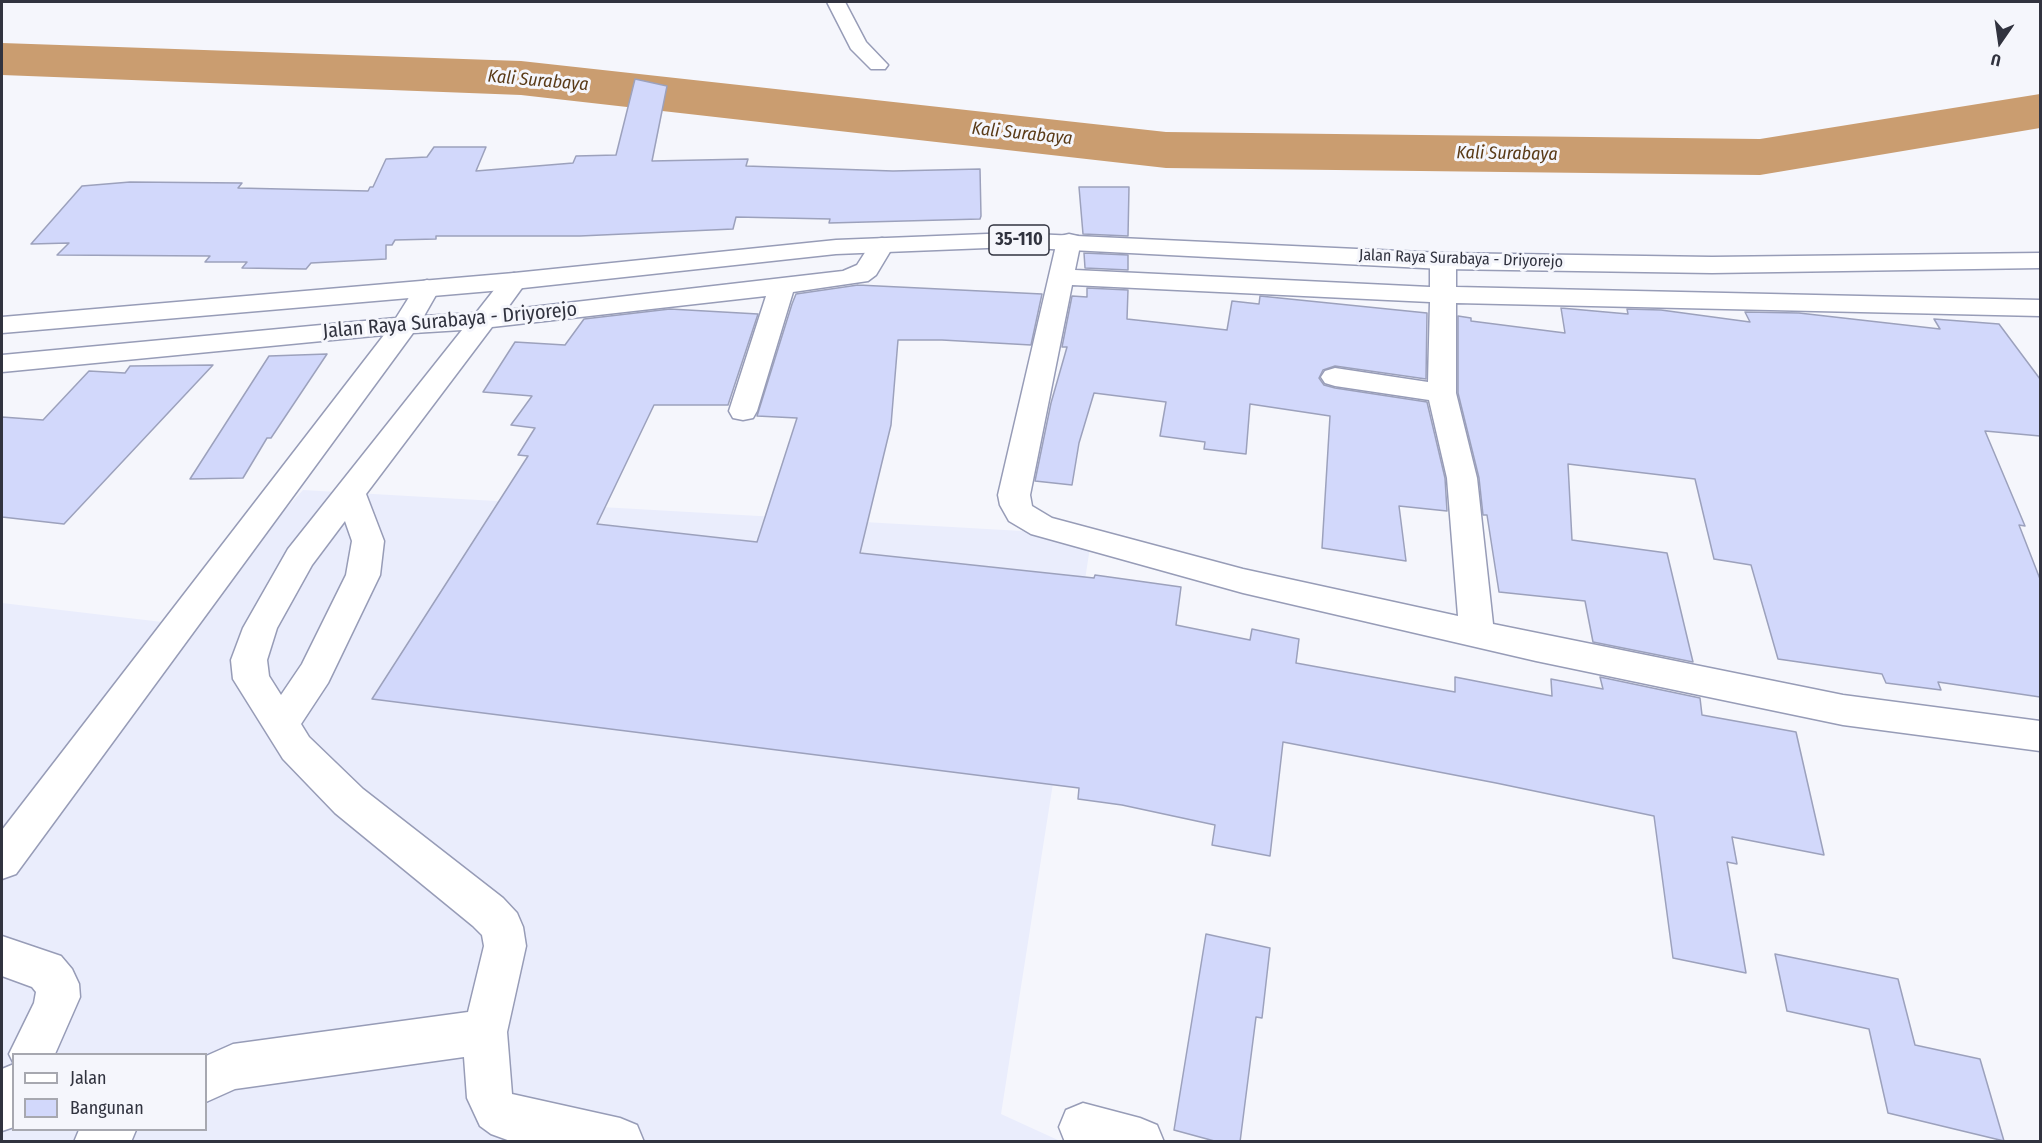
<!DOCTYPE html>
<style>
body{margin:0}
#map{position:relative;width:2042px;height:1143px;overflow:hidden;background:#f5f6fc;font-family:"Fira Sans Condensed",sans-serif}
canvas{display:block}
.frame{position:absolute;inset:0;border:3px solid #31333f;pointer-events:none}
.legend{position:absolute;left:12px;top:1053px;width:195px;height:78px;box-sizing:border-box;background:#f5f6fc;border:2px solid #a7a8b0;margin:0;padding:8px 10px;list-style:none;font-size:18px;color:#31333f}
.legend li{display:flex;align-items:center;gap:12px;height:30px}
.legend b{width:30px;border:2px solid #a7a8b0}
.north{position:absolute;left:1970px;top:12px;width:60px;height:60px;-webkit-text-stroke:4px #f5f6fc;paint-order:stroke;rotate:193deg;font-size:16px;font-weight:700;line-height:24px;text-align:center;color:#31333f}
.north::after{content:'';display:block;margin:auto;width:21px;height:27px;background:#31333f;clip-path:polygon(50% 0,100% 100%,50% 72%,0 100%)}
</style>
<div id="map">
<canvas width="2042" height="1143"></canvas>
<div class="frame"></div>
<ul class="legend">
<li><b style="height:8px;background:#fff"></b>Jalan</li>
<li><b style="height:16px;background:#d2d8fb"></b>Bangunan</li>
</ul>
<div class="north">U</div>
</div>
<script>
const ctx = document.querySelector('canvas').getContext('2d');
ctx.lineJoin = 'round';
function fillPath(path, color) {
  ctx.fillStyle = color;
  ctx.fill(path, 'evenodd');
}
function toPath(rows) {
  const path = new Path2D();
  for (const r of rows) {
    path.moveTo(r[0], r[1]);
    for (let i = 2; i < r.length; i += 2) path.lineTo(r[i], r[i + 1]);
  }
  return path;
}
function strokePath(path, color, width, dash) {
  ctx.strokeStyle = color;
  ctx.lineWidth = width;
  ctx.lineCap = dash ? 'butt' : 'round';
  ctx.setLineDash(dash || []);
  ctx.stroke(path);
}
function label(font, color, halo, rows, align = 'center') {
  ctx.font = font + ' "Fira Sans Condensed",sans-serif';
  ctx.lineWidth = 6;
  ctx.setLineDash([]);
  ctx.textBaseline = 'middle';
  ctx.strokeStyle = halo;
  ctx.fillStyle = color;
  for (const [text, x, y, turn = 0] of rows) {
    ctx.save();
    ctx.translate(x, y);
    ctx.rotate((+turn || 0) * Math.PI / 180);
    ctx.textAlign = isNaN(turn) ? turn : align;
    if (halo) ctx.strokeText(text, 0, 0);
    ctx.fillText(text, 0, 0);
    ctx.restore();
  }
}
const built = toPath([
 [303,490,1092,535,1001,1114,1060,1141,2,1142,2,603,179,624],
 [14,1054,206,1054,206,1130,14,1130]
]);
const river = toPath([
 [2,43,521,61,1166,132,1760,139,2040,94,2040,128,1760,175,1166,168,521,95,2,75,2,43]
]);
const building = toPath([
 [635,79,667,86,652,161,748,159,746,166,893,171,980,169,981,216,980,219,829,223,830,219,736,217,733,229,580,236,436,236,436,239,395,240,392,245,386,245,386,259,311,263,306,269,242,268,247,262,205,262,210,256,57,255,69,243,31,244,82,186,130,182,242,183,238,188,368,191,370,187,373,187,386,159,427,157,434,147,486,147,476,171,573,163,576,156,616,155,635,79],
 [1079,187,1129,187,1128,236,1083,234,1079,187],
 [1084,253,1128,255,1128,270,1085,268,1084,253],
 [858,285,1042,294,1031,345,942,340,898,340,891,425,860,553,1094,578,1095,575,1181,587,1176,625,1250,640,1252,629,1299,639,1296,663,1455,692,1455,677,1552,696,1551,679,1603,689,1600,677,1700,698,1702,715,1796,732,1824,855,1732,837,1737,864,1727,862,1746,973,1673,958,1654,816,1496,783,1283,742,1270,856,1212,845,1215,825,1122,805,1078,799,1079,788,372,699,528,456,518,455,535,428,511,425,532,396,483,392,515,342,565,345,584,319,670,309,758,314,728,405,654,405,597,524,757,542,797,418,757,416,792,304,796,294,858,285],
 [1087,288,1128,290,1127,319,1227,330,1232,301,1259,304,1260,296,1427,313,1426,379,1335,366,1323,370,1319,378,1324,385,1335,388,1427,402,1445,478,1447,511,1399,506,1406,561,1322,548,1330,416,1250,404,1246,454,1204,449,1205,442,1160,436,1166,402,1094,393,1079,443,1072,485,1035,481,1051,403,1067,347,1062,347,1072,296,1087,297,1087,288],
 [1561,308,1628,314,1627,309,1661,310,1750,322,1745,312,1799,313,1940,329,1934,319,1999,324,2040,379,2040,436,1985,431,2025,526,2019,525,2040,579,2040,697,1938,682,1941,690,1886,683,1882,674,1778,659,1751,565,1714,559,1695,479,1568,464,1572,540,1667,553,1693,662,1593,642,1585,601,1499,592,1487,515,1483,515,1479,478,1458,393,1458,316,1471,318,1471,321,1565,333,1561,308],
 [327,354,271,438,267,438,243,478,190,479,269,356,327,354],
 [213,365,64,524,2,517,2,417,43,420,89,371,125,373,130,366,213,365],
 [1206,934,1270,948,1262,1018,1256,1017,1240,1142,1218,1142,1174,1130,1206,934],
 [1775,954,1898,979,1915,1045,1980,1059,2004,1141,1888,1113,1869,1029,1787,1011,1775,954]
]);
const minor = toPath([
 [827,2,845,2,866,42,888,65,885,69,871,69,851,49,827,2],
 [1069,234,1078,236,1081,241,1075,270,1430,287,1430,261,1434,256,1443,253,1452,256,1456,261,1456,287,2040,300,2040,316,1456,303,1456,393,1477,478,1493,624,1843,695,2040,721,2040,751,1843,725,1536,661,1243,593,1031,534,1009,521,1000,505,998,495,1057,241,1060,236,1069,234],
 [1072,285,1430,302,1428,382,1335,368,1325,371,1321,377,1325,383,1335,386,1429,400,1447,478,1458,616,1243,569,1052,518,1032,506,1030,495,1072,285],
 [882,238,891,240,894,245,876,275,868,281,793,292,757,411,753,418,743,420,733,418,729,411,766,296,492,327,366,494,384,541,380,575,328,683,301,724,309,737,363,789,503,898,517,913,523,927,526,946,507,1032,512,1094,620,1118,637,1125,644,1142,513,1142,491,1134,480,1126,467,1098,464,1057,235,1089,206,1102,206,1056,233,1044,468,1012,484,946,482,935,473,926,335,813,283,759,233,679,231,660,243,628,288,549,462,330,413,333,16,874,2,879,2,830,384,335,2,372,2,355,396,318,418,283,427,280,436,283,440,288,424,316,476,313,505,276,514,273,523,276,527,281,506,310,843,271,857,265,873,240,882,238],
 [345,521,352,541,346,575,302,664,281,695,269,676,267,660,277,628,312,565,345,521],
 [2,936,61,956,72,969,79,984,80,997,55,1054,14,1054,14,1064,9,1054,34,1003,36,992,32,987,2,976,2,936],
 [14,1064,14,1127,2,1131,2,1069,14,1064],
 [1083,1103,1140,1118,1157,1125,1164,1142,1065,1142,1059,1127,1066,1110,1083,1103],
 [79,1130,136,1130,131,1142,74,1142,79,1130]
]);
const major = toPath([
 [1012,233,1443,253,1712,257,2040,253,2040,268,1712,273,1443,269,1012,247,836,254,514,289,2,333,2,317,514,273,836,240,1012,233]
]);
const farStreetnames = [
 ["Jalan Raya Surabaya - Driyorejo",1461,259,2]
];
const farWaternames = [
 ["Kali Surabaya",538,81,5],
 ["Kali Surabaya",1022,134,6],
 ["Kali Surabaya",1507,154,1]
];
const shields = [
 [1019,240,60]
];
const shieldNames = [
 ["35-110",1019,240]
];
const streetNames = [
 ["Jalan Raya Surabaya - Driyorejo",450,321,-5]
];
fillPath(built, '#eaedfc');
fillPath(river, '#ca9d70');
fillPath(building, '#d2d8fb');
strokePath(building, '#9ca1bc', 1.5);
strokePath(minor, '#979cb7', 3);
strokePath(major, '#979cb7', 3);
fillPath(minor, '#fff');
fillPath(major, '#fff');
label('16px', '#31333f', '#f5f6fc', farStreetnames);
label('italic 18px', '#5a3b18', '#f5f6fc', farWaternames);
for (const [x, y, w] of shields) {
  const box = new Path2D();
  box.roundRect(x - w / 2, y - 15, w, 30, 4.5);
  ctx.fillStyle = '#f5f6fc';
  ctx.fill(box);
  strokePath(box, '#31333f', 1.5);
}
label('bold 18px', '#31333f', null, shieldNames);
label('20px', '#31333f', '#f5f6fc', streetNames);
</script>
